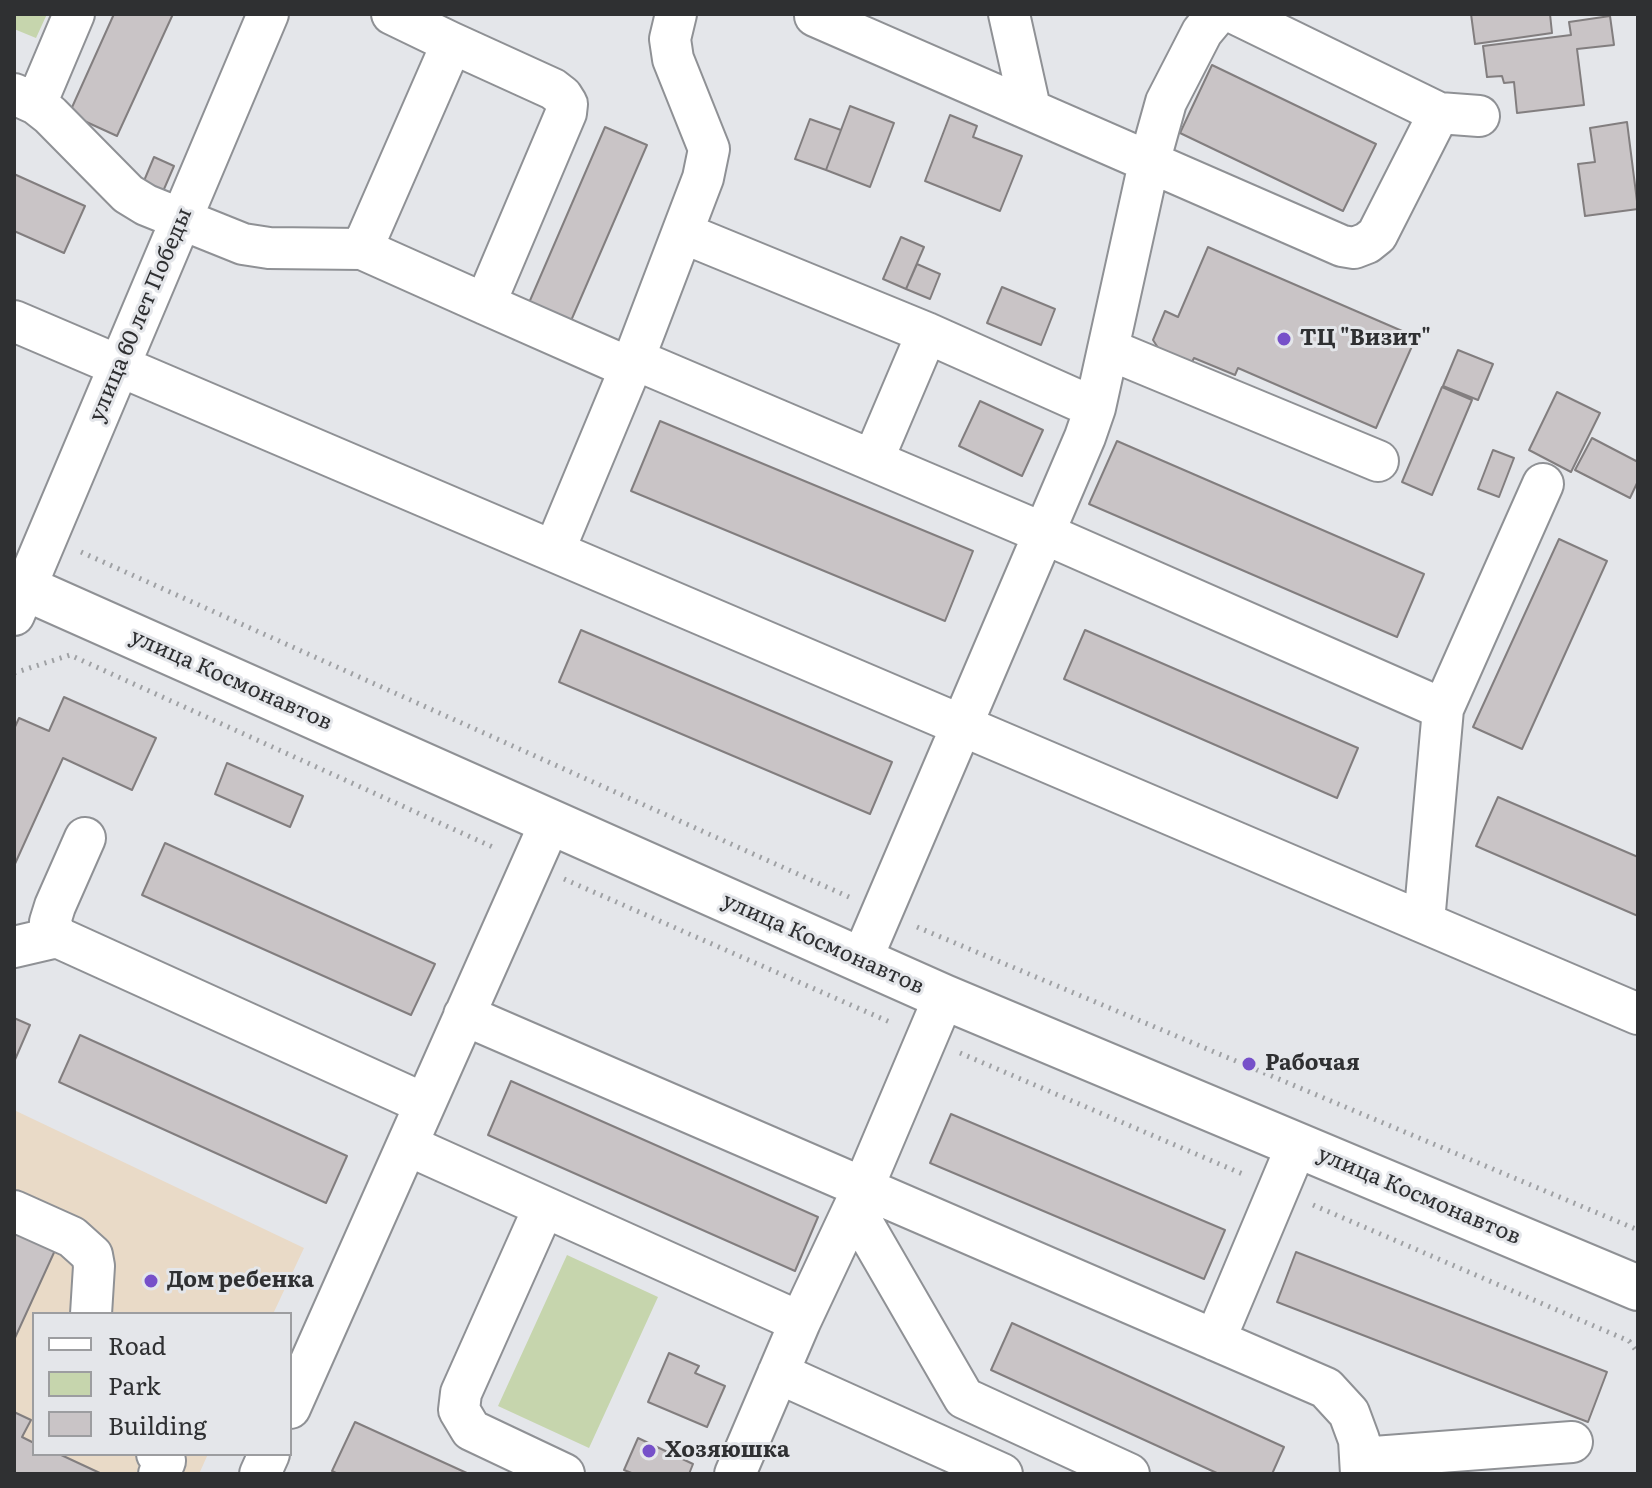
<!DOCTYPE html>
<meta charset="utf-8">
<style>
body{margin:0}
#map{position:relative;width:1652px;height:1488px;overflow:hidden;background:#e4e6ea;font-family:Literata,serif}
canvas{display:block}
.frame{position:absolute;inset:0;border:16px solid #2f3032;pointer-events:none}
.legend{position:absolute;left:32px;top:1312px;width:260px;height:144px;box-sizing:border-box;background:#e4e6ea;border:2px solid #9c9da0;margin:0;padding:10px 14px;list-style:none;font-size:24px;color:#2f3032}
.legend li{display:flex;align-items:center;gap:16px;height:40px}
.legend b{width:40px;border:2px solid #9c9da0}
</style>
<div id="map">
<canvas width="1652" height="1488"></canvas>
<div class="frame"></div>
<ul class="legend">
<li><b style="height:10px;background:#fff"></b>Road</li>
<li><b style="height:22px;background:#c6d5ad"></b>Park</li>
<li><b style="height:22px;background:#c9c4c6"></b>Building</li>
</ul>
</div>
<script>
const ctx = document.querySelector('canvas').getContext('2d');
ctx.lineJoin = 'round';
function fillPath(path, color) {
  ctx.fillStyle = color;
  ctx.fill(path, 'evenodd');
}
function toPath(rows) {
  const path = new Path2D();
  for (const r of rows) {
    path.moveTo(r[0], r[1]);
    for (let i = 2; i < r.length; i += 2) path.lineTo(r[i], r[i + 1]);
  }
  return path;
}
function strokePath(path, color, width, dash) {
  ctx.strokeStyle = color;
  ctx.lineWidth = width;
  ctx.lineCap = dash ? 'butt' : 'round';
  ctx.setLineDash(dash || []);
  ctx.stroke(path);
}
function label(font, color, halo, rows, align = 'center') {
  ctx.font = font + ' Literata,serif';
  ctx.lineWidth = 6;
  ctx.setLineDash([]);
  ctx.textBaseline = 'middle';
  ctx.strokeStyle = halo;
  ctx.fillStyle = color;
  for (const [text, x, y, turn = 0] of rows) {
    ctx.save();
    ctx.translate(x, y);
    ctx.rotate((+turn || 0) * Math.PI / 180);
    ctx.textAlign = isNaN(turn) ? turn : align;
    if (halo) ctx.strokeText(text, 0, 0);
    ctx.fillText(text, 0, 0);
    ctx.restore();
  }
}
const education = toPath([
 [14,1110,304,1248,273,1314,34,1314,34,1454,208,1454,199,1474,14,1474]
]);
const green = toPath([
 [14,14,47,14,36,38,14,29],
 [567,1255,658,1297,589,1448,498,1406]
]);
const building = toPath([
 [114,14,173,14,117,136,69,114,114,14],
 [1471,14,1550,14,1552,33,1475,44,1471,14],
 [1610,16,1614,45,1577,49,1584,105,1517,113,1514,82,1504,83,1502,76,1487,77,1483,46,1571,35,1569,22,1610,16],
 [1212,65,1376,144,1343,211,1180,133,1212,65],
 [850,106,894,123,870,187,826,170,850,106],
 [950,115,977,126,973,137,1022,156,1000,211,925,181,950,115],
 [810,119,841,130,826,170,795,159,810,119],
 [1627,122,1638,209,1585,216,1578,164,1595,162,1590,128,1627,122],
 [605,127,647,145,567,330,525,312,605,127],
 [154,157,174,166,161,196,141,188,154,157],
 [14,174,85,206,64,253,14,231,14,174],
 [901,237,924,247,906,289,883,279,901,237],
 [1208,247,1416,337,1376,428,1238,368,1235,375,1194,358,1189,368,1164,357,1153,340,1165,311,1178,317,1208,247],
 [917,264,940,274,930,299,906,289,917,264],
 [1002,287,1055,309,1041,345,987,323,1002,287],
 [1458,350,1493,364,1478,400,1443,386,1458,350],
 [1442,387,1472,400,1432,495,1402,482,1442,387],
 [1557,392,1600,413,1571,472,1529,450,1557,392],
 [980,401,1043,430,1022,476,959,446,980,401],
 [660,421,973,551,945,621,631,491,660,421],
 [1592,438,1638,462,1638,481,1630,498,1575,470,1592,438],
 [1117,441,1424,574,1397,637,1089,504,1117,441],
 [1493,450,1514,458,1499,497,1478,489,1493,450],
 [1559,539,1607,561,1522,749,1473,727,1559,539],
 [581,630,892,762,870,814,559,682,581,630],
 [1085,630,1358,748,1337,798,1064,679,1085,630],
 [64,697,156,738,132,790,63,758,14,866,14,729,19,718,49,731,64,697],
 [227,763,303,796,290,827,215,794,227,763],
 [1498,797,1638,857,1638,916,1476,846,1498,797],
 [165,843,435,964,411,1015,142,895,165,843],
 [14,1018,30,1025,14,1062,14,1018],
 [80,1035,347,1156,326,1203,59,1082,80,1035],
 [511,1081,818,1217,795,1271,488,1135,511,1081],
 [951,1114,1225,1230,1204,1279,930,1163,951,1114],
 [14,1226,57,1246,14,1340,14,1226],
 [1296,1252,1607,1372,1588,1422,1277,1302,1296,1252],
 [1012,1323,1284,1447,1272,1474,1219,1474,991,1370,1012,1323],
 [669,1353,699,1366,695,1373,725,1386,707,1427,648,1402,669,1353],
 [14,1412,31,1420,22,1437,34,1443,34,1454,59,1454,102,1474,14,1474,14,1412],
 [355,1422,469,1474,338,1474,332,1471,355,1422],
 [638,1438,693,1464,689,1474,634,1474,624,1470,638,1438]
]);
const path = toPath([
 [81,552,849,897],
 [14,673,70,655,497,849],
 [564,879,892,1023],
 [917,927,1638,1230],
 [960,1053,1245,1175],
 [1313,1205,1629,1341,1638,1353]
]);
const minor = toPath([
 [392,14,452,43],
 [1009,14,1030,108],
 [1236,14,1439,113,1479,116],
 [815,16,1342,246,1354,248,1367,243,1377,235,1439,113],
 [14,94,36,104,50,115,128,194,146,205,243,244,269,248,362,249],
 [36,104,74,14],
 [683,233,927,333,1095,408],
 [485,304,566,113,567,104,562,96,553,89,452,43,362,249,485,304,630,368],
 [14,321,1638,1014],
 [1108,349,1378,461],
 [634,359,1043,533,1443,709,1543,484],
 [873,460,927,333],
 [554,551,634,359,703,178,709,149,673,59,670,39,676,14],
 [14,615,268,14],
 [85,838,55,906,50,922,57,937,425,1104],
 [1424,922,1443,709],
 [14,947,57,937],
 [861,961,1085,437,1095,408,1149,163,1166,102,1202,32,1217,14],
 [464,1015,1326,1388,1349,1413,1359,1440,1361,1474],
 [407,1145,800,1322],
 [544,1207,461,1393,459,1410,471,1430,564,1474],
 [854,1208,964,1398,1129,1474],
 [14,1211,72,1237,92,1255,94,1266,91,1314],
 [1215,1340,1297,1145],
 [778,1373,1002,1474],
 [290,1408,550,823],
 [157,1454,165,1461,159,1474],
 [1361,1458,1572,1442],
 [260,1474,269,1454],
 [735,1474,800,1322,863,1188,944,997]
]);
const major = toPath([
 [14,583,944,997,1638,1288]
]);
const markers = [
 [1284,339,8,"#7650c9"],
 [1249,1064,8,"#7650c9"],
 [151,1281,8,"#7650c9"],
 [649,1451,8,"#7650c9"]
];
const streetNames = [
 ["улица 60 лет Победы",141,315,-67],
 ["улица Космонавтов",231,680,24],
 ["улица Космонавтов",823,944,24],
 ["улица Космонавтов",1419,1196,23]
];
const poiNames = [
 ["ТЦ \"Визит\"",1300,339],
 ["Рабочая",1265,1064],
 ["Дом ребенка",167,1281],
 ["Хозяюшка",665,1451]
];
fillPath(education, '#e9dac7');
fillPath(green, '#c6d5ad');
fillPath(building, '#c9c4c6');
strokePath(building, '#827e7f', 2);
strokePath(minor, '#8f9195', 44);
strokePath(major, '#8f9195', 48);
strokePath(path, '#9fa1a4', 5, [2, 6]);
strokePath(minor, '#fff', 40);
strokePath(major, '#fff', 44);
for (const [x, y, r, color] of markers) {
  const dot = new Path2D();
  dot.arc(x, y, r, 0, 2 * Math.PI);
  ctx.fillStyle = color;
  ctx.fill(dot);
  strokePath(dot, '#e4e6ea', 3);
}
label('22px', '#2f3032', '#e4e6ea', streetNames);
label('bold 22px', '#2f3032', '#e4e6ea', poiNames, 'left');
</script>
